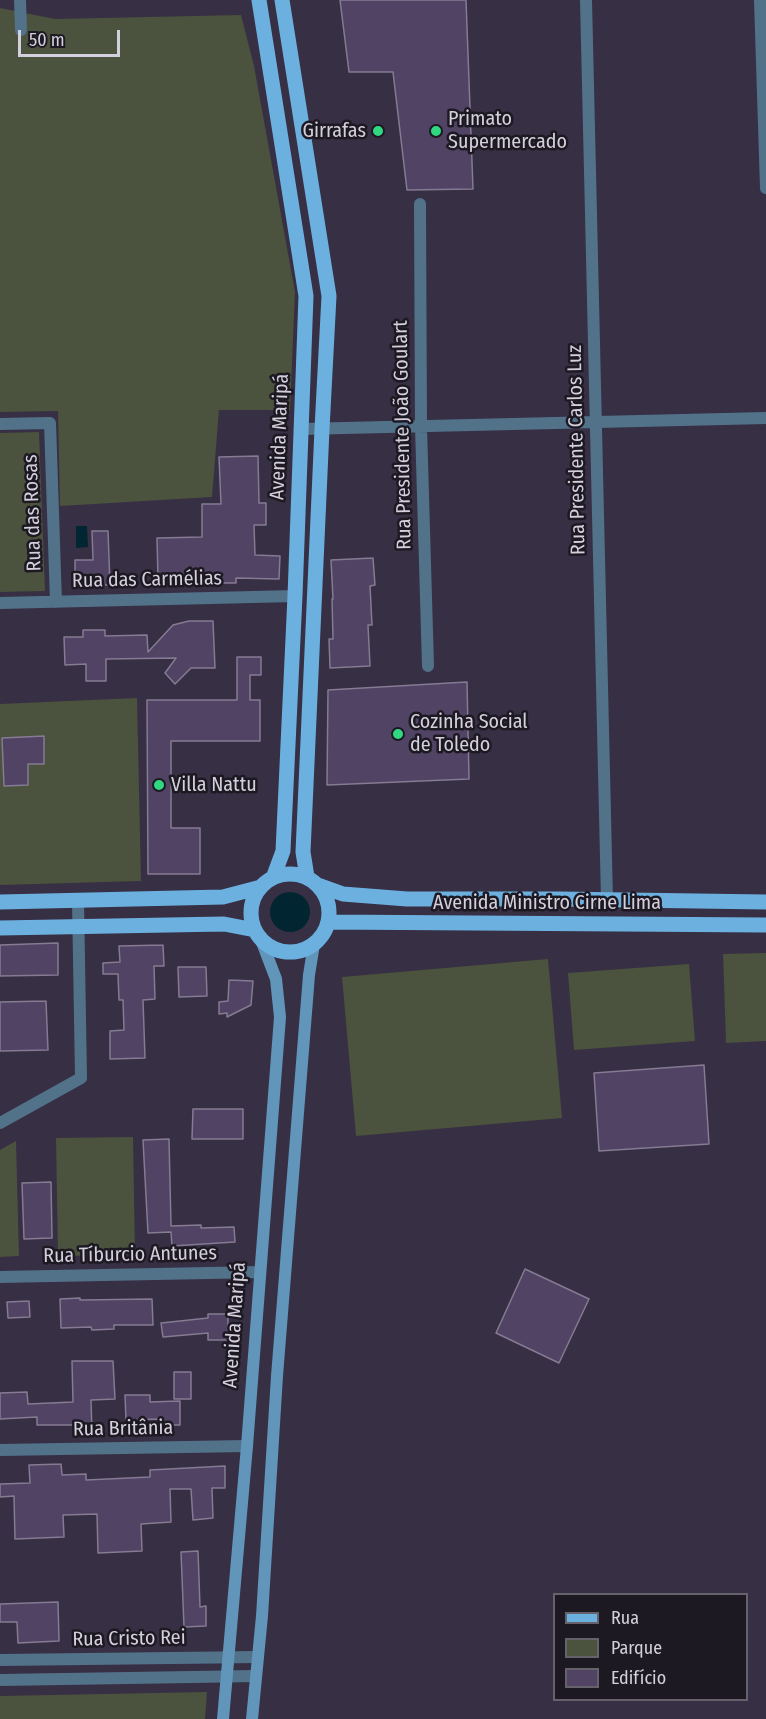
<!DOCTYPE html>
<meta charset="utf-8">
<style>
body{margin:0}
#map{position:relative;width:766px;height:1719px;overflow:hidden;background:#372f43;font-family:"Fira Sans Condensed",sans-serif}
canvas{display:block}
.legend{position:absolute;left:553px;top:1593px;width:195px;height:108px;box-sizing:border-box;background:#1d1922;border:2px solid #66626c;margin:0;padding:8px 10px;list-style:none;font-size:18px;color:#d4cfdc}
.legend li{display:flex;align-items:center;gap:12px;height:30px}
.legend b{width:30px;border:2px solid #66626c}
.scale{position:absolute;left:18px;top:30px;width:102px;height:27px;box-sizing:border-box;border:3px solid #d4cfdc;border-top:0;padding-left:8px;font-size:18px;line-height:21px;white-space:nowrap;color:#d4cfdc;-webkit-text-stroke:4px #1d1922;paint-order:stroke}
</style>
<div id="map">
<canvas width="766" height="1719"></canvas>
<ul class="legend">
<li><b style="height:8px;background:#6cb0e0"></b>Rua</li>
<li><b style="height:16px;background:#4b523d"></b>Parque</li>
<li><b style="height:16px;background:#504364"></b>Edifício</li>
</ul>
<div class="scale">50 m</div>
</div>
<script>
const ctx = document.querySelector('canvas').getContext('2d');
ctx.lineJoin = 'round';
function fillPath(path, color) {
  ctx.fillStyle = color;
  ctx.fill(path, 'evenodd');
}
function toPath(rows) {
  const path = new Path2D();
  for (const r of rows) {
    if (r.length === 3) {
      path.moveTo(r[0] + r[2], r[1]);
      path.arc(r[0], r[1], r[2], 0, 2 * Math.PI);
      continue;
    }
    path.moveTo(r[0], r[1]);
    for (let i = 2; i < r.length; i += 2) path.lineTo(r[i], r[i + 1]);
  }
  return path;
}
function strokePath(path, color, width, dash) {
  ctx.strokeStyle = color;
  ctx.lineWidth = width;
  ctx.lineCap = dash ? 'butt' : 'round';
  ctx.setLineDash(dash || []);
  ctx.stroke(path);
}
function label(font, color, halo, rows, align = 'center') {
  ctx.font = font + ' "Fira Sans Condensed",sans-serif';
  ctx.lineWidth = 5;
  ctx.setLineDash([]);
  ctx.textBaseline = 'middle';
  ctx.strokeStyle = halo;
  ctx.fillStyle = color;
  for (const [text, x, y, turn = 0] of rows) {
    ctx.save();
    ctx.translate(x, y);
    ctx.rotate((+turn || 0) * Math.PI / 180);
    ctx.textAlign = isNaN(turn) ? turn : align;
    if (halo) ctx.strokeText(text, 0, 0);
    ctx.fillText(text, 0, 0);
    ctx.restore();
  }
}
const green = toPath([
 [0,8,55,19,241,15,254,66,295,292,290,410,219,410,212,497,60,506,58,411,0,412],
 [39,432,45,591,0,592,0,433],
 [137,698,141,881,0,885,0,704],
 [766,953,766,1041,726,1043,723,954],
 [548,959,562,1118,356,1136,342,977],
 [689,964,695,1041,574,1050,568,973],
 [133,1137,135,1255,58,1256,56,1138],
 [16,1141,19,1256,0,1257,0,1150],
 [207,1692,205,1719,0,1719,0,1696]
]);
const water = toPath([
 [76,526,87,526,88,547,76,548],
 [290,912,20]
]);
const building = toPath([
 [340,0,466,0,473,189,407,190,393,72,349,72,340,0],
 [258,456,259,503,266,503,266,525,254,525,255,555,280,556,279,579,236,578,236,583,197,583,197,578,158,579,157,538,202,537,202,504,221,504,219,457,258,456],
 [92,531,108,531,110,585,91,585,91,575,75,575,75,560,93,560,92,531],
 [373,558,375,585,370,586,372,625,368,625,370,666,330,668,329,639,333,639,332,599,333,599,331,560,373,558],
 [189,621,213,621,215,668,191,668,175,684,165,673,176,658,106,659,106,681,86,681,86,664,65,665,64,637,83,637,83,630,105,630,105,636,147,635,148,652,173,625,189,621],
 [237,657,261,657,261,675,250,675,250,700,260,700,260,741,171,741,171,828,200,828,200,874,148,874,147,700,237,700,237,657],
 [467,682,469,779,327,785,328,690,467,682],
 [44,736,44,764,28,764,28,785,4,786,2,738,44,736],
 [58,943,58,975,0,976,0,945,58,943],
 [163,945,164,966,154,966,155,999,143,1000,145,1058,110,1059,110,1031,124,1030,123,1000,119,1000,118,974,103,974,103,963,120,962,119,946,163,945],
 [178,967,206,967,207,996,179,997,178,967],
 [229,980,253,981,251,1005,227,1017,227,1013,219,1014,219,1002,228,1001,229,980],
 [46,1001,48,1050,0,1051,0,1002,46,1001],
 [704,1065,709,1144,599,1151,594,1073,704,1065],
 [193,1109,243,1109,243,1139,192,1139,193,1109],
 [169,1139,171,1226,201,1225,201,1228,234,1227,235,1242,172,1246,171,1232,148,1233,143,1140,169,1139],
 [51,1182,52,1238,24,1239,22,1183,51,1182],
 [525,1269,589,1299,559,1363,496,1333,525,1269],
 [80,1298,80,1300,152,1299,153,1325,114,1325,114,1329,92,1330,91,1327,61,1328,60,1299,80,1298],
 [29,1301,30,1317,8,1318,7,1302,29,1301],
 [208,1314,228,1314,228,1340,208,1340,208,1333,163,1337,161,1323,208,1318,208,1314],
 [72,1361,113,1361,115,1399,91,1400,92,1434,74,1434,73,1425,37,1425,37,1417,0,1419,0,1393,27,1392,28,1404,73,1402,72,1361],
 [174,1372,191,1372,191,1399,174,1399,174,1372],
 [125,1395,150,1395,150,1402,180,1401,180,1425,161,1425,161,1419,126,1420,125,1395],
 [61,1464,62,1475,86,1474,86,1480,150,1477,150,1470,225,1466,225,1488,212,1488,213,1518,193,1520,191,1489,170,1489,171,1522,141,1524,142,1551,98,1553,97,1514,63,1515,64,1537,15,1539,14,1496,0,1497,0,1484,30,1483,29,1465,61,1464],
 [198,1551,200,1607,206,1606,206,1626,184,1627,181,1552,198,1551],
 [58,1602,59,1641,18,1643,17,1622,0,1622,0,1604,58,1602]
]);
const minor = toPath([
 [20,0,21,30],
 [586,0,607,900],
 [760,0,766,188],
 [420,204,421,427,428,666],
 [0,424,50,423,56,602],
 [302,429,766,418],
 [0,603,295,596],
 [0,1123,81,1078,78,900],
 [0,1277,260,1272],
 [0,1450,247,1446]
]);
const tertiary = toPath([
 [0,1660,258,1657],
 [0,1680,256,1676]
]);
const secondary = toPath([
 [223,1719,247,1446,280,1017,276,979,260,937],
 [252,1719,262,1616,277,1376,309,975,314,944]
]);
const primary = toPath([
 [259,0,306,296,295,596,283,851,273,878],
 [282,0,329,296,322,429,303,852,307,877],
 [290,913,39],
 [318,885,343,894,407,899,559,899,766,902],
 [0,902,223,897,261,887],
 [328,922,766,925],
 [0,928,224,924,255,930]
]);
const markers = [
 [378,131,6,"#31d882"],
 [436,131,6,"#31d882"],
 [398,734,6,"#31d882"],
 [159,785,6,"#31d882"]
];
const poiNames = [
 ["Primato",448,119],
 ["Supermercado",448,142],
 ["Girrafas",366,131,"right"],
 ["Cozinha Social",410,722],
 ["de Toledo",410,745],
 ["Villa Nattu",171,785]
];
const streetNames = [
 ["Rua Presidente João Goulart",403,435,-91],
 ["Avenida Maripá",280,437,-88],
 ["Rua Presidente Carlos Luz",577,450,-91],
 ["Rua das Rosas",33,513,-92],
 ["Rua das Carmélias",147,580,-1],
 ["Avenida Ministro Cirne Lima",547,903],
 ["Rua Tíburcio Antunes",130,1255,-1],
 ["Avenida Maripá",235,1325,-86],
 ["Rua Britânia",123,1429,-1],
 ["Rua Cristo Rei",129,1639,-1]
];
fillPath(green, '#4b523d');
fillPath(water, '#022631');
fillPath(building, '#504364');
strokePath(building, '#857b93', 1.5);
strokePath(minor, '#52728a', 12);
strokePath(tertiary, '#52728a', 12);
strokePath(secondary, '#6195ba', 12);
strokePath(primary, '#6cb0e0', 15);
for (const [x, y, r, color] of markers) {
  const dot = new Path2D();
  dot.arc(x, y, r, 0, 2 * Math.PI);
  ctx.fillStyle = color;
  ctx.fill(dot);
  strokePath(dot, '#1d1922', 2);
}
label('20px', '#d4cfdc', '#1d1922', poiNames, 'left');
label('20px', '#d4cfdc', '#1d1922', streetNames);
</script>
